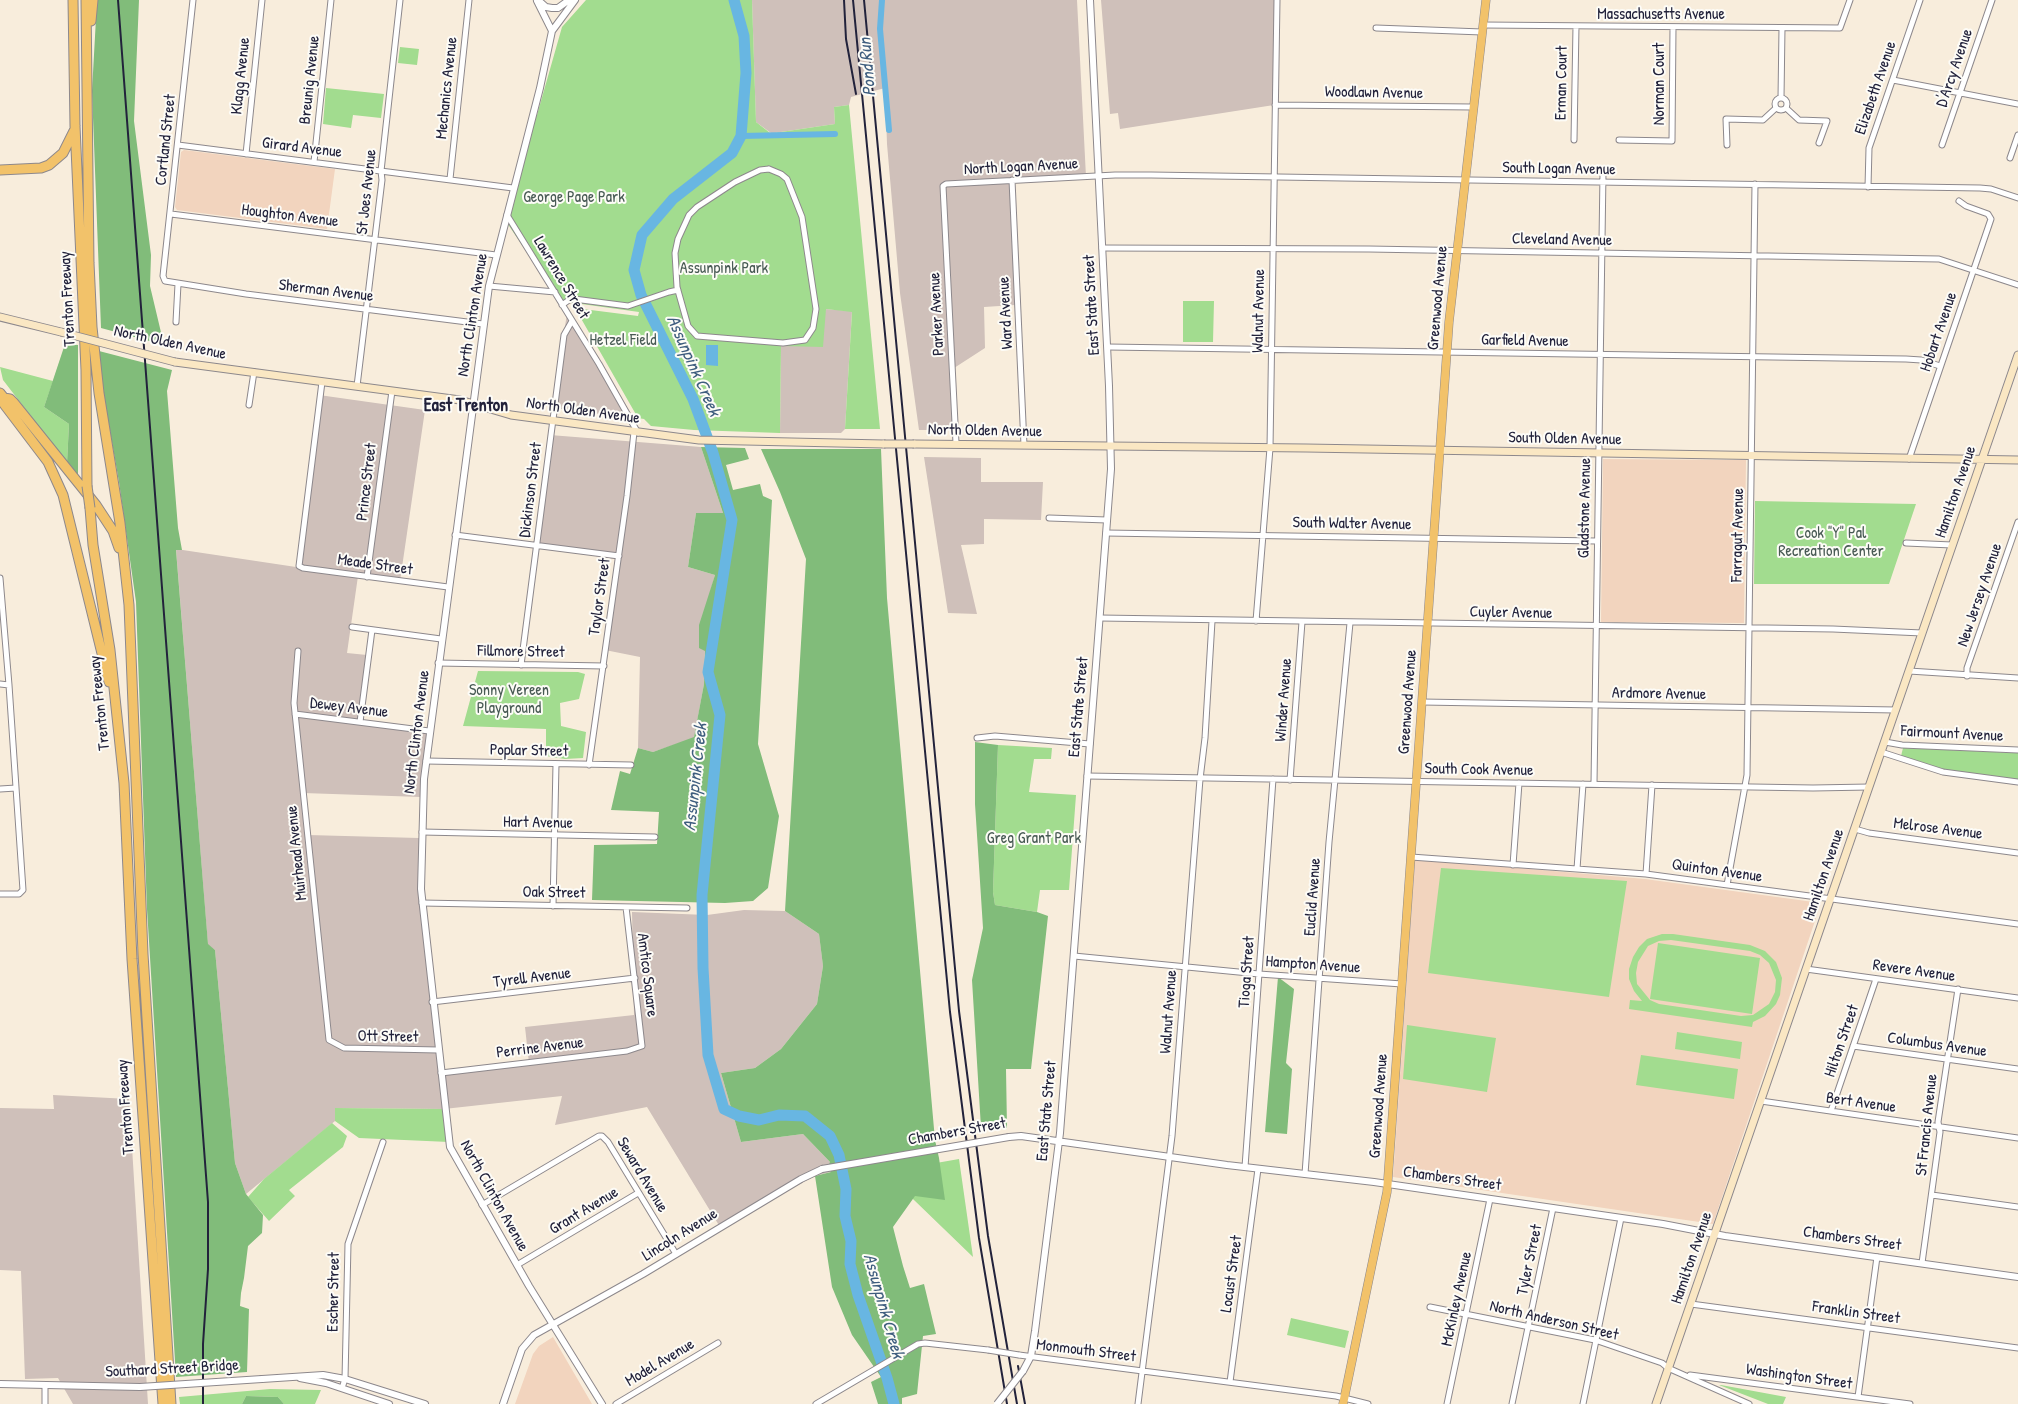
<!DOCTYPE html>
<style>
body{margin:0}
canvas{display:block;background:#f8eddc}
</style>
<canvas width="2018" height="1404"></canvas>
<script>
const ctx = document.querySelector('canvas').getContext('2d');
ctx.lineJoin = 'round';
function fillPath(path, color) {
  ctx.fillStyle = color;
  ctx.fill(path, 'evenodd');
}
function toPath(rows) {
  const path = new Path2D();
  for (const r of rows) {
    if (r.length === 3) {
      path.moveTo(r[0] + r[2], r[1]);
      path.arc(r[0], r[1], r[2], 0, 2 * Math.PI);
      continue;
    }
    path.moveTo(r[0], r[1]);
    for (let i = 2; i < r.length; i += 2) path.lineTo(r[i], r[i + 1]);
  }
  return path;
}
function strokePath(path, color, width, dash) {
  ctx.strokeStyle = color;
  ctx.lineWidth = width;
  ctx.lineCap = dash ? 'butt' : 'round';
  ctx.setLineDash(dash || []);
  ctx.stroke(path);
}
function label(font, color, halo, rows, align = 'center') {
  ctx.font = font + ' "Patrick Hand",sans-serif';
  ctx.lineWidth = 4;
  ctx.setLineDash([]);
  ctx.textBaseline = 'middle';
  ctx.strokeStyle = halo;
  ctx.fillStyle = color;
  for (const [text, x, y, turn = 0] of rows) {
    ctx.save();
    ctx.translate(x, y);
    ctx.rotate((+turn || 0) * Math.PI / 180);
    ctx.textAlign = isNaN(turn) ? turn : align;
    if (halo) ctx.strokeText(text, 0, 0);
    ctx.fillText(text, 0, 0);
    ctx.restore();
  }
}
const built = toPath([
 [184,150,335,169,327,229,177,210,175,207,181,152],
 [1603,459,1746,460,1744,623,1601,622],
 [1415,859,1645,879,1821,903,1713,1224,1393,1177],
 [553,1337,592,1404,515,1404,533,1354,539,1346]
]);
const industrial = toPath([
 [752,0,1077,0,1086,177,1010,181,1015,305,984,307,985,348,951,370,955,430,919,430,900,293,887,144,885,88,851,97,849,105,834,107,835,124,774,133,775,136,756,122],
 [1101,0,1276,0,1274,105,1120,129,1118,113,1110,114],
 [825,309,852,311,845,429,841,433,780,433,781,345],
 [567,313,631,418,553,408],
 [319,395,425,410,400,581,358,576,347,653,367,655,361,723,428,731,421,797,303,793,308,835,419,838,440,1070,529,1063,525,1027,634,1015,632,912,707,915,744,910,785,911,819,934,823,966,817,1004,781,1049,755,1068,721,1073,741,1142,803,1134,830,1162,831,1172,815,1176,720,1227,647,1107,555,1125,562,1096,444,1109,335,1108,335,1121,246,1194,235,1163,215,950,208,945,176,549,296,567],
 [550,435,701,447,723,513,696,513,688,567,715,575,708,600,699,647,705,650,704,684,694,738,653,752,638,748,640,657,605,650,616,559,534,547],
 [924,457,981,458,981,482,1043,482,1041,520,984,519,984,544,961,545,977,614,948,613],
 [53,1095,129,1099,148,1404,73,1404,58,1378,25,1379,21,1271,0,1270,0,1108,54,1109]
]);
const green = toPath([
 [586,0,752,0,756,122,774,136,774,133,835,124,834,107,849,105,880,429,845,429,852,312,826,309,823,347,781,346,780,433,694,430,651,426,644,419,638,418,575,308,638,316,639,312,560,301,505,220,533,113,537,115,562,27],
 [400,47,419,49,417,65,398,63],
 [326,88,384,94,381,118,353,115,351,128,323,124],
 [1183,301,1214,301,1213,342,1183,342],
 [0,367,53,381,44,407,69,424,67,463,3,380],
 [1755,501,1916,504,1889,584,1754,584],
 [478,671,578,672,585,674,579,699,560,703,561,726,586,732,583,758,565,759,546,756,546,729,463,726],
 [998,745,1052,748,1051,759,1034,759,1029,792,1076,795,1069,890,1040,890,1037,912,995,905,993,892],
 [1903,748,2018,753,2018,780,1939,770,1901,756],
 [1441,868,1627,881,1609,997,1428,973],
 [1662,934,1673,934,1750,945,1765,951,1776,962,1782,978,1780,995,1776,1004,1765,1016,1753,1022,1752,1027,1629,1009,1630,1000,1642,1001,1634,991,1629,979,1629,969,1633,957,1639,947,1647,939],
 [1671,940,1750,951,1760,955,1769,963,1776,980,1775,992,1769,1004,1753,1015,1741,1016,1659,1004,1650,1000,1637,984,1636,973,1638,962,1648,946,1659,941],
 [1658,943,1760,958,1752,1014,1650,999],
 [1407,1025,1496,1038,1487,1092,1403,1079],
 [1677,1032,1742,1042,1740,1059,1675,1049],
 [1641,1055,1738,1069,1734,1099,1636,1085],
 [335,1108,444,1109,449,1142,359,1138,335,1121],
 [332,1123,347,1136,343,1147,289,1190,295,1196,269,1221,248,1197,264,1179],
 [959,1159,973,1257,885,1172],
 [1291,1318,1349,1331,1345,1348,1287,1335],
 [1719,1385,1721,1385,1786,1397,1783,1404,1768,1404],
 [270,1389,321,1390,315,1404,284,1404,278,1397,246,1396,242,1404,180,1404,179,1397]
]);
const forest = toPath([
 [97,0,139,0,134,121,151,255,150,286,164,345,101,328,92,91],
 [65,344,78,345,78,477,67,463,69,424,44,407],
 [99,351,172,370,167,391,178,528,182,550,176,550,208,944,215,950,235,1163,246,1194,263,1215,262,1233,248,1246,244,1278,241,1293,240,1306,249,1309,247,1372,176,1377,147,909,136,602,119,482,102,385],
 [701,447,745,448,749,459,726,465,733,490,760,484,763,496,772,500,758,744,779,816,768,888,753,901,725,903,592,900,594,845,657,844,659,812,611,810,620,771,630,774,638,748,653,752,694,737,704,684,705,651,699,648,699,625,715,575,688,567,696,513,723,513],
 [761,449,881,449,887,598,935,1140,939,1158,945,1200,915,1196,893,1227,903,1266,910,1288,924,1284,936,1334,923,1336,917,1394,902,1398,902,1404,878,1404,871,1382,881,1377,852,1335,832,1287,815,1176,831,1172,828,1167,830,1162,803,1134,741,1142,721,1073,755,1068,781,1049,817,1004,823,966,819,934,785,911,806,559,780,492],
 [975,742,998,745,993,892,995,905,1037,912,1048,916,1031,1069,1006,1069,1007,1128,981,1128,972,980,983,928,975,804],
 [1278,977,1294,989,1286,1063,1292,1069,1287,1134,1265,1132],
 [246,1396,278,1397,284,1404,242,1404]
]);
const water = toPath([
 [706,345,718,345,718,366,706,365]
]);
const canal = toPath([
 [882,0,880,29,889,130],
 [741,136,835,134]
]);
const river = toPath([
 [734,0,744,36,746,73,741,136,732,153,673,199,642,235,634,270,641,295,693,399,713,453,732,520,708,672,720,715,702,895,703,968,708,1055,724,1109,739,1116,759,1120,779,1115,805,1116,830,1136,839,1155,846,1189,845,1216,851,1241,850,1264,858,1295,887,1378,894,1404]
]);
const minor = toPath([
 [193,0,163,276,165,281,246,294,483,324],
 [1483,25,1840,28,1850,0],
 [1376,28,1482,32],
 [1893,80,2018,104],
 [1781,104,6],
 [1781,98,1782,28],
 [1275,105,1472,107],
 [1786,108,1799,120,1827,121,1819,143],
 [1574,140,1576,26],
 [1619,140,1672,141,1673,27],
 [178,145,513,188],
 [1727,145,1726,119,1763,120,1776,108],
 [1942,145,1992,0],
 [246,154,262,0],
 [2010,158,2018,135],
 [314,162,331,0],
 [769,169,781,174,787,179,802,217,816,309,813,328,805,340,783,343,697,336,688,326,677,287,675,253,678,239,689,215,697,207,735,182,760,170,769,169],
 [450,179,469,0],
 [1012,180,1024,445],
 [1868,187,1869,148,1920,0],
 [171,214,496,255],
 [507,215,599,364,638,433],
 [1102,248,1369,249,1939,259,2018,285],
 [489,286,555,292],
 [562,305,569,300,574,299,628,306,669,292,678,290],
 [176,322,178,284],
 [1108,347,1906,359,1921,360,1940,366],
 [322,382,299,566,303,568,448,587],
 [357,386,382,180,381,171,400,0],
 [249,405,254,372],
 [956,443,943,186,946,184,1115,175,1151,175,1980,188,1991,189,2018,198],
 [1909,459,1991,219,1988,214,1966,206,1959,201],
 [1049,518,1107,520],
 [1106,533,1596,541],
 [455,535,619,556],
 [1906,543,1952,545],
 [367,577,392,391],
 [0,578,9,685,23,890,19,894,0,894],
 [1100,618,1833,629,1922,633],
 [1256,621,1270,448,1277,0],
 [352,627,441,639],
 [298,651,294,703,329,1040,344,1048,438,1050],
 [438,663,604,666],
 [521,665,564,335,572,321],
 [1909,671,2018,678],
 [1967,676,1967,668,2018,522],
 [0,684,9,685],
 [1422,702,1896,710],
 [295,714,429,731],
 [360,722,372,630],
 [977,738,995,736,1090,744],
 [1885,742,1902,745,2018,750],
 [1881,752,1943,772,2018,782],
 [426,761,631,765],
 [589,765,627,496,634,432],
 [1087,776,1813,788,1869,787],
 [1290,780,1302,622],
 [1594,784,1603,173],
 [0,789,16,788],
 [1855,829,1869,833,2018,853],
 [422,832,655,837],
 [1411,857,1646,874,2018,924],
 [1513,865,1519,783],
 [1577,869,1583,784],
 [1646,874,1652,785],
 [1727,885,1747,775,1755,184],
 [422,903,687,908],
 [553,906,556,764],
 [1074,956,1259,974,1402,984],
 [1806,969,2018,998],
 [432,1002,635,978],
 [1853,1046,2018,1069],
 [441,1073,627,1051,642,1046,626,907],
 [1761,1101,2018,1138],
 [1831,1111,1876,979],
 [1245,1167,1273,779],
 [1305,1174,1329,842,1350,623],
 [1932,1195,2018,1207],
 [482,1205,599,1136,602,1136,608,1142,676,1254],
 [1922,1263,1940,1132,1938,1122,1958,989],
 [517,1265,638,1193],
 [1691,1304,2018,1348],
 [1430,1307,1595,1340,1662,1363,1668,1368,1749,1404],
 [1019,1355,1336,1396,1368,1404],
 [1690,1375,1910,1404],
 [1230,1382,1258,1169],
 [45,1386,45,1404],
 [342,1388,345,1379,348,1244,383,1142],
 [1858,1397,1877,1257],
 [616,1404,718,1343],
 [816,1404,918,1344,925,1343,988,1350],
 [1138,1404,1172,1136,1200,779,1205,738,1212,621],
 [1447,1404,1490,1199],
 [1512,1404,1553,1208],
 [1583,1404,1621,1218]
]);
const tertiary = toPath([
 [538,0,546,7,552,8,558,8,569,0],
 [575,0,552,31,540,88,489,286,424,779,421,889,450,1147,529,1286,602,1404],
 [537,1,552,31],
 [1009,1137,1021,1136,1227,1165,1374,1182,1663,1224,1725,1236,2018,1277],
 [1023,1371,1031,1356,1035,1331,1060,1133,1111,469,1109,386,1090,0],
 [300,1378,326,1383,389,1404],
 [262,1379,323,1375,345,1379,425,1404],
 [0,1384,140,1387],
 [503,1404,522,1349,534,1335,643,1274,801,1179,822,1169]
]);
const secondary = toPath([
 [0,317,61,332],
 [175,362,460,400,511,415,699,440,884,444],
 [914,444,1306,448,2018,460],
 [1656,1404,2018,355]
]);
const primary = toPath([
 [1343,1404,1387,1192,1449,322,1486,0]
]);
const motorway = toPath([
 [73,0,75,126,86,370,87,486],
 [86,0,89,263,92,327,99,393,120,523,129,605,143,954,171,1404],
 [91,21,93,0],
 [0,170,41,168,49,165,63,153,74,131],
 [0,393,4,398,4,404,48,462,63,495,109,682],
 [4,398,10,399,14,403,96,505,113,531,119,548],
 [90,508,93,545,110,650,124,783,132,959,163,1404]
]);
const rail = toPath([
 [118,0,208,1202,208,1269,203,1344,203,1404],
 [844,0,846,39,856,94],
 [853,0,950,1012,979,1238,1007,1404],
 [864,0,959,1011,988,1236,1017,1404],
 [1018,1366,1025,1404]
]);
const minorBridge = toPath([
 [988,1350,1019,1355]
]);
const tertiaryBridge = toPath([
 [822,1169,1009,1137],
 [140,1387,262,1379],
 [997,1404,1023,1371]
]);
const secondaryBridge = toPath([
 [61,332,175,362],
 [884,444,914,444]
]);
const motorwayBridge = toPath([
 [87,486,90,508]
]);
const streetNames = [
 ["Massachusetts Avenue",1661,15],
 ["D'Arcy Avenue",1955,68,-71],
 ["Klagg Avenue",241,76,-84],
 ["Breunig Avenue",310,80,-84],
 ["Erman Court",1562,83,-89],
 ["Norman Court",1660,84,-90],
 ["Mechanics Avenue",447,88,-84],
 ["Elizabeth Avenue",1876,88,-71],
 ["Woodlawn Avenue",1374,93,1],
 ["Cortland Street",166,140,-84],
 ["Girard Avenue",302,148,7],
 ["North Logan Avenue",1021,167,-3],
 ["South Logan Avenue",1559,169,1],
 ["St Joes Avenue",367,192,-84],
 ["Houghton Avenue",290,216,7],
 ["Cleveland Avenue",1562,240,1],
 ["Lawrence Street",561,278,59],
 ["Sherman Avenue",326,291,7],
 ["Greenwood Avenue",1438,298,-85],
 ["Trenton Freeway",68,299,-93],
 ["East State Street",1092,305,-93],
 ["Walnut Avenue",1259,311,-89],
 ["Ward Avenue",1006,313,-93],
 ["Parker Avenue",937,314,-93],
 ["North Clinton Avenue",473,315,-81],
 ["Hobart Avenue",1939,332,-71],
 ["Garfield Avenue",1525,341,1],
 ["North Olden Avenue",170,343,12],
 ["North Olden Avenue",583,411,8],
 ["North Olden Avenue",985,431,1],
 ["South Olden Avenue",1565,439,1],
 ["Prince Street",367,482,-83],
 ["Dickinson Street",531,490,-83],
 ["Hamilton Avenue",1956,492,-71],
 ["Gladstone Avenue",1585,508,-89],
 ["South Walter Avenue",1352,524,1],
 ["Farragut Avenue",1738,535,-89],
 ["Meade Street",375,565,8],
 ["New Jersey Avenue",1980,595,-71],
 ["Taylor Street",600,597,-82],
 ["Cuyler Avenue",1511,613,1],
 ["Fillmore Street",521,652,1],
 ["Ardmore Avenue",1659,694,1],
 ["Winder Avenue",1284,700,-86],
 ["Greenwood Avenue",1408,702,-86],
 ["Trenton Freeway",100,703,-96],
 ["East State Street",1079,707,-85],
 ["Dewey Avenue",349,708,7],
 ["North Clinton Avenue",417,732,-83],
 ["Fairmount Avenue",1952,734,3],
 ["Poplar Street",529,751,1],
 ["South Cook Avenue",1479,770,1],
 ["Hart Avenue",538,823,1],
 ["Melrose Avenue",1938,829,7],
 ["Muirhead Avenue",297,853,-96],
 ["Quinton Avenue",1717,871,8],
 ["Hamilton Avenue",1824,875,-71],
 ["Oak Street",554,893,1],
 ["Euclid Avenue",1313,897,-86],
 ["Hampton Avenue",1313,965,4],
 ["Revere Avenue",1914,971,8],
 ["Tioga Street",1247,972,-86],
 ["Amtico Square",647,975,83],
 ["Tyrell Avenue",532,978,-7],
 ["Walnut Avenue",1169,1012,-86],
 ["Ott Street",388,1037,1],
 ["Hilton Street",1842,1041,-71],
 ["Columbus Avenue",1937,1045,8],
 ["Perrine Avenue",540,1048,-7],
 ["Bert Avenue",1861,1103,8],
 ["Greenwood Avenue",1379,1106,-86],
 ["Trenton Freeway",126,1107,-94],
 ["East State Street",1047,1111,-85],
 ["St Francis Avenue",1927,1125,-84],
 ["Chambers Street",957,1132,-10],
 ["Seward Avenue",642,1175,59],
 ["Chambers Street",1452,1179,8],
 ["North Clinton Avenue",494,1196,61],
 ["Grant Avenue",584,1211,-31],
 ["Lincoln Avenue",680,1235,-32],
 ["Chambers Street",1852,1239,8],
 ["Hamilton Avenue",1692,1258,-71],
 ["Tyler Street",1530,1260,-78],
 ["Locust Street",1232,1274,-82],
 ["Escher Street",334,1292,-89],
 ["McKinley Avenue",1457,1299,-78],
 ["Franklin Street",1856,1313,8],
 ["North Anderson Street",1554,1321,13],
 ["Monmouth Street",1086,1351,7],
 ["Model Avenue",660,1363,-31],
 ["Southard Street Bridge",172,1369,-3],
 ["Washington Street",1799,1377,8]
];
const parkNames = [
 ["George Page Park",574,198],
 ["Assunpink Park",724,269],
 ["Hetzel Field",623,341],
 ["Cook \"Y\" Pal",1831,534],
 ["Recreation Center",1831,552],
 ["Sonny Vereen",509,691],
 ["Playground",509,709],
 ["Greg Grant Park",1034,839]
];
const waterNames = [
 ["Pond Run",868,67,-95],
 ["Assunpink Creek",693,366,66],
 ["Assunpink Creek",696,777,-84],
 ["Assunpink Creek",883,1306,74]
];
const neighbourhoodNames = [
 ["East Trenton",466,406]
];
fillPath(built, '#f2d4be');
fillPath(industrial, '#cfc0ba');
fillPath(green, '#a2dc8f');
fillPath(forest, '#81bc7a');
fillPath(water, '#68b6e2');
strokePath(canal, '#68b6e2', 6);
strokePath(river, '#68b6e2', 11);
strokePath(minor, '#8d888c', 7);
strokePath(tertiary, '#8d888c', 8);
strokePath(secondary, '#8d888c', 9);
strokePath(primary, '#8d888c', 9);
strokePath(motorway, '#8d888c', 11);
strokePath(minor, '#fff', 5);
strokePath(tertiary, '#fff', 6);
strokePath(secondary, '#fae7c3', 7);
strokePath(primary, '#f2c26a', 8);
strokePath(motorway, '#f2c26a', 9);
strokePath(rail, '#22223b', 2);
strokePath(minorBridge, '#8d888c', 7, []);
strokePath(tertiaryBridge, '#8d888c', 8, []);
strokePath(secondaryBridge, '#8d888c', 9, []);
strokePath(motorwayBridge, '#8d888c', 11, []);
strokePath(minorBridge, '#fff', 5);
strokePath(tertiaryBridge, '#fff', 6);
strokePath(secondaryBridge, '#fae7c3', 7);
strokePath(motorwayBridge, '#f2c26a', 9);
label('16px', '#22223b', '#fdfcf7', streetNames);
label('16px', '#485a54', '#fdfcf7', parkNames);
label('italic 18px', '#3e5d7e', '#fdfcf7', waterNames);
label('bold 18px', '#22223b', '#fdfcf7', neighbourhoodNames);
</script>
